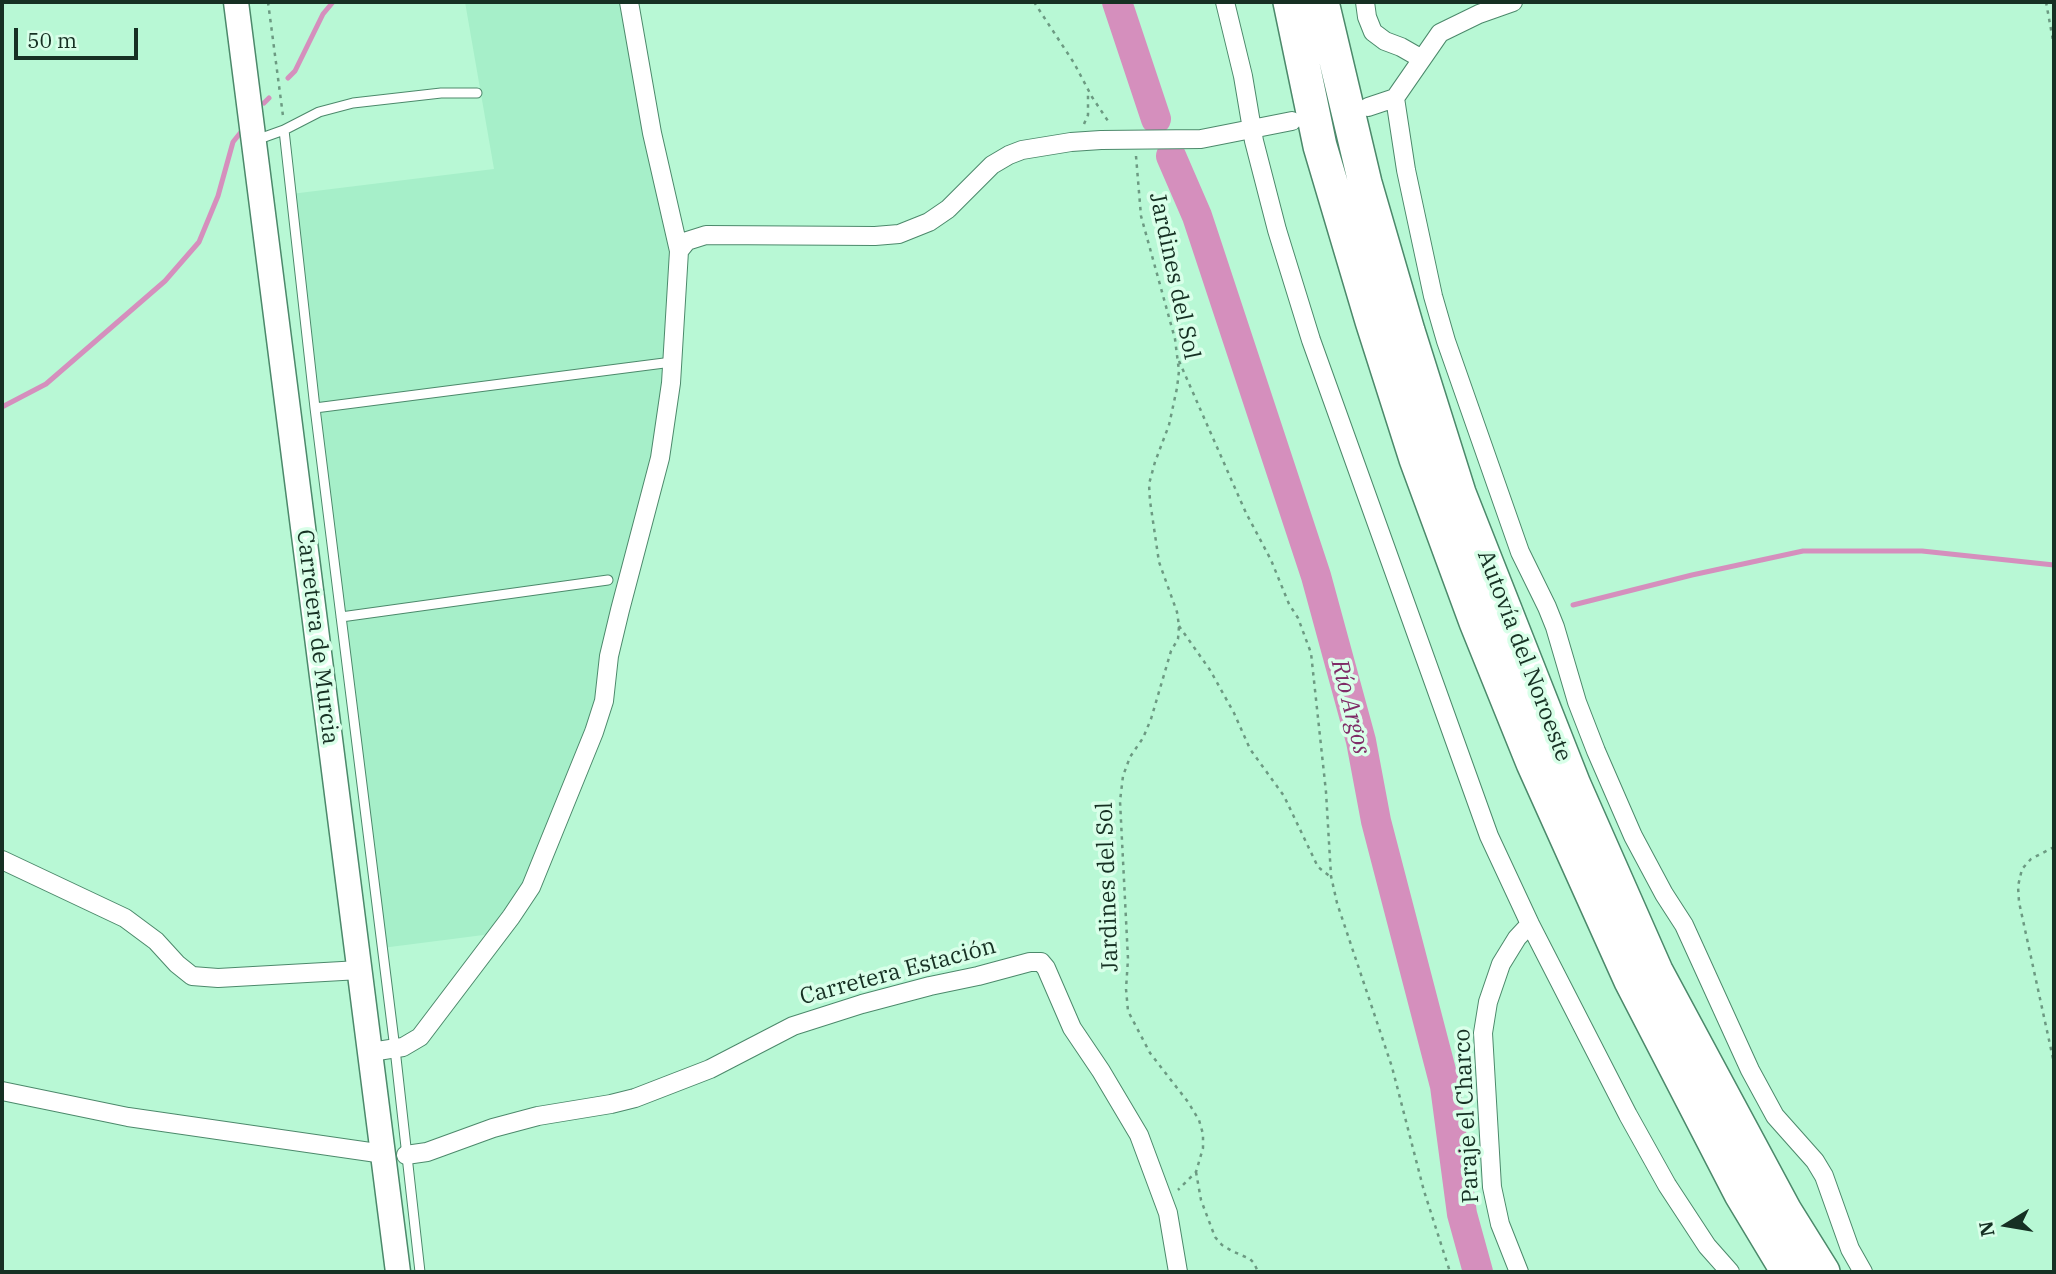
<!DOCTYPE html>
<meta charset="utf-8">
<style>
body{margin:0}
#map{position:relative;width:2056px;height:1274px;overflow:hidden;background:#b8f8d5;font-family:"IBM Plex Serif",serif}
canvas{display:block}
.frame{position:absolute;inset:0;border:4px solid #163023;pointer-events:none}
.north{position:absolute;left:1972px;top:1190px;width:70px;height:70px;-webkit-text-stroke:5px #d9ffe9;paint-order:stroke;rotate:259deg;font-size:19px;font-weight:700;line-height:28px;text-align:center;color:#163023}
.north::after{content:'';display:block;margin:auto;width:24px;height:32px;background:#163023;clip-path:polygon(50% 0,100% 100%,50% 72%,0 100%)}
.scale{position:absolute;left:14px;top:28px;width:124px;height:32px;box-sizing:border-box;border:4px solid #163023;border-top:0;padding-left:9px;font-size:21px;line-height:24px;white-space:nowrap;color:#163023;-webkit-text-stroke:5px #d9ffe9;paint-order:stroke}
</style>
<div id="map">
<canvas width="2056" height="1274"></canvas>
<div class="frame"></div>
<div class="north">N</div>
<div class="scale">50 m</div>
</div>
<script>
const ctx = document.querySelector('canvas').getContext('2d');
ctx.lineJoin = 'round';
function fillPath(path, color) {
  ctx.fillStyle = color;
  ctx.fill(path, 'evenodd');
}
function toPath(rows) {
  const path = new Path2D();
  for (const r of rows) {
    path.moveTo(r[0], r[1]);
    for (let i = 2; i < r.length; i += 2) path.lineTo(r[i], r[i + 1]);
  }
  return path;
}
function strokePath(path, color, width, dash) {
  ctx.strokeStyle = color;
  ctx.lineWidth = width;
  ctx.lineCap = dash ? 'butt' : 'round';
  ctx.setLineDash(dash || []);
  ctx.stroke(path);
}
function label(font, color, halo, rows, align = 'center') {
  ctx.font = font + ' "IBM Plex Serif",serif';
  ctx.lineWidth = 7;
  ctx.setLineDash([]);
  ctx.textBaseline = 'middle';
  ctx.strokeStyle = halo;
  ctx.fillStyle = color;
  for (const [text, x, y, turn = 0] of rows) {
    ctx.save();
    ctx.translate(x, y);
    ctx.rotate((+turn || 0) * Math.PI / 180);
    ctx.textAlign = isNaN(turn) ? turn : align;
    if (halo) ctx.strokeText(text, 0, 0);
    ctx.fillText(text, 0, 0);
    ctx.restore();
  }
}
const built = toPath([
 [465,2,629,2,679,251,671,383,609,657,557,818,499,933,382,948,291,194,494,169]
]);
const stream = toPath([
 [288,78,295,71,323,14,333,2],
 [264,103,269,98],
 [2,407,46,384,165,281,199,242,218,196,233,142,241,132],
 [1573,605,1692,575,1803,551,1922,551,2054,565]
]);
const river = toPath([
 [1117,2,1156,119],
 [1171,156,1197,216,1316,576,1361,741,1376,821,1445,1086,1462,1214,1478,1272]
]);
const path = toPath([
 [268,2,283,116],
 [1034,2,1074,63,1092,97,1110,124],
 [2046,2,2054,46],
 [1084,124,1088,115,1088,93],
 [1136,156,1141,216,1175,339,1179,371,1177,388,1169,425,1155,462,1149,484,1150,501,1159,562,1177,612,1179,626,1178,639,1171,651,1151,719,1143,738,1130,757,1123,776,1120,801,1128,959,1126,989,1128,1011,1150,1053,1188,1102,1199,1120,1203,1134,1203,1148,1196,1172,1178,1190],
 [1179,361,1246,513,1271,560,1289,604,1298,618,1311,653,1326,792,1331,876,1337,903,1392,1067,1424,1191,1450,1272],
 [1179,626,1210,670,1234,713,1250,749,1284,796,1318,867,1332,878],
 [2054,847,2031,859,2022,869,2018,886,2019,902,2054,1063],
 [1196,1172,1201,1200,1215,1237,1222,1245,1232,1251,1250,1259,1254,1263,1258,1272]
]);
const service = toPath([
 [284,130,315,408,395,1049,420,1272],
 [256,140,284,130,319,112,353,103,441,93,477,93],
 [315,408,672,362],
 [341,617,608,580]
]);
const minor = toPath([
 [629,2,652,133,679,251],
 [1225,2,1243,76,1254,141,1277,230,1311,340,1489,836,1530,924,1628,1115,1667,1185,1707,1246,1730,1272],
 [1365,2,1367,17,1373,32,1385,41,1401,47,1422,59],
 [1395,98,1406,170,1433,296,1446,341,1520,552,1547,607,1555,627,1577,702,1596,751,1633,836,1664,894,1684,925,1750,1070,1775,1116,1815,1161,1824,1176,1850,1249,1863,1272],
 [1368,107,1395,98,1440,33,1479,14,1513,2],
 [2,860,125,918,156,941,177,964,192,976,218,978,360,970],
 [371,1052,403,1047,420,1037,511,917,531,887,594,732,604,701,609,656,620,610,660,458,671,383,679,251,687,241,706,235,875,236,899,234,929,222,948,209,992,165,1009,155,1022,150,1071,142,1101,140,1201,139,1292,121],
 [2,1091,128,1117,384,1154],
 [406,1155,427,1152,493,1128,538,1116,611,1104,635,1098,710,1069,793,1026,862,1004,930,986,978,976,1030,962,1041,962,1046,968,1072,1028,1101,1071,1139,1135,1168,1213,1178,1272],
 [1519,1272,1500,1224,1492,1187,1483,1033,1488,1002,1501,964,1517,938,1530,924]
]);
const secondary = toPath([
 [236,2,398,1272]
]);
const motorway = toPath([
 [1290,2,1320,146,1372,321,1416,459,1476,622,1533,763,1631,981,1741,1194,1788,1272],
 [1322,2,1365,183,1408,331,1459,493,1574,785,1656,971,1785,1211,1823,1272]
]);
const streetNames = [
 ["Jardines del Sol",1174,276,78],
 ["Carretera de Murcia",317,637,83],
 ["Autovía del Noroeste",1524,656,69],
 ["Jardines del Sol",1108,887,-92],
 ["Carretera Estación",898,972,-15],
 ["Paraje el Charco",1467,1116,-93]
];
const waterNames = [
 ["Río Argos",1350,707,76]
];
fillPath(built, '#a6efc9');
strokePath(stream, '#d58fbd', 5);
strokePath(river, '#d58fbd', 30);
strokePath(service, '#4c896b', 11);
strokePath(minor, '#4c896b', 20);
strokePath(secondary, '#4c896b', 27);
strokePath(motorway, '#4c896b', 36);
strokePath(path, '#6c9a82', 2.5, [3.5, 5]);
strokePath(service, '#fff', 9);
strokePath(minor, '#fff', 18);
strokePath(secondary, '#fff', 24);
strokePath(motorway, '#fff', 33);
label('23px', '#163023', '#d9ffe9', streetNames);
label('italic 24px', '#7f2c67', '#d9ffe9', waterNames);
</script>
